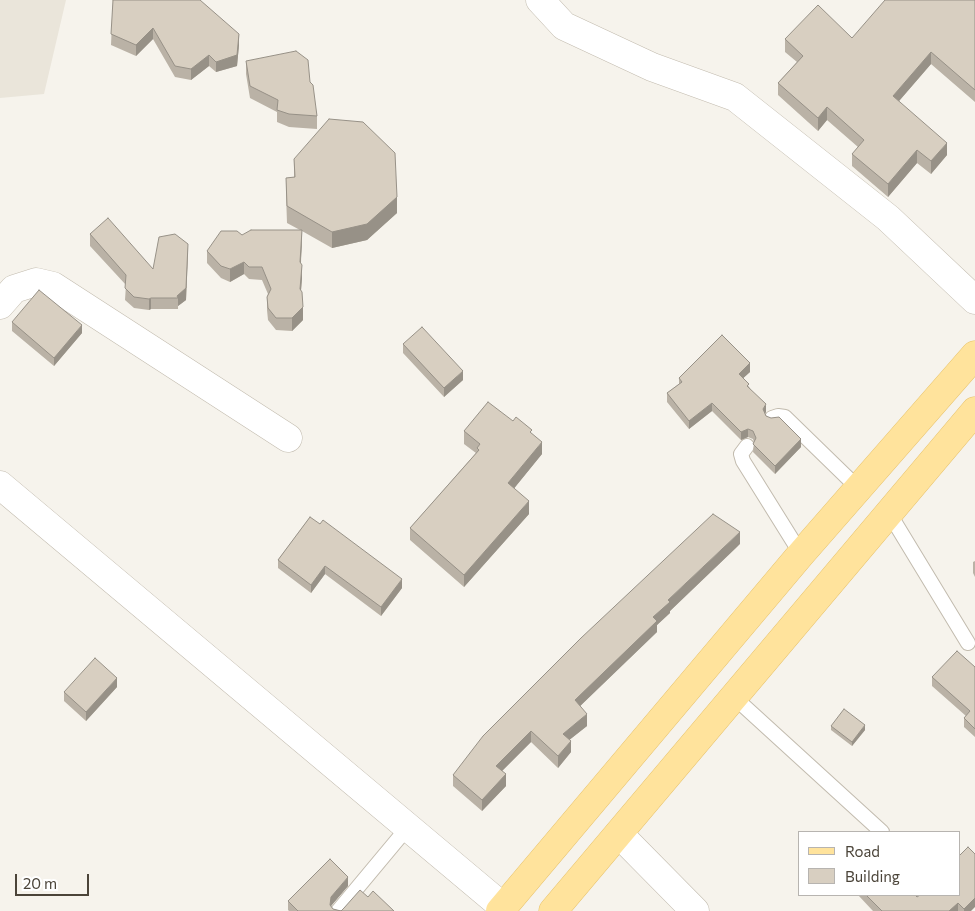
<!DOCTYPE html>
<style>
body{margin:0}
#map{position:relative;width:975px;height:911px;overflow:hidden;background:#f6f3ec;font-family:Commissioner,sans-serif}
canvas{display:block}
.legend{position:absolute;left:798px;top:831px;width:162px;height:65px;box-sizing:border-box;background:#fff;border:1px solid #b7b4b0;margin:0;padding:6px 9px;list-style:none;font-size:15px;color:#4b4439}
.legend li{display:flex;align-items:center;gap:10px;height:25px}
.legend b{width:25px;border:1px solid #b7b4b0}
.scale{position:absolute;left:15px;top:874px;width:74px;height:22px;box-sizing:border-box;border:2px solid #4b4439;border-top:0;padding-left:6px;font-size:15px;line-height:18px;white-space:nowrap;color:#4b4439;-webkit-text-stroke:4px #fff;paint-order:stroke}
</style>
<div id="map">
<canvas width="975" height="911"></canvas>
<ul class="legend">
<li><b style="height:6px;background:#ffe39c"></b>Road</li>
<li><b style="height:14px;background:#d8cfc1"></b>Building</li>
</ul>
<div class="scale">20 m</div>
</div>
<script>
const ctx = document.querySelector('canvas').getContext('2d');
ctx.lineJoin = 'round';
function fillPath(path, color) {
  ctx.fillStyle = color;
  ctx.fill(path, 'evenodd');
}
function toPath(rows) {
  const path = new Path2D();
  for (const r of rows) {
    path.moveTo(r[0], r[1]);
    for (let i = 2; i < r.length; i += 2) path.lineTo(r[i], r[i + 1]);
  }
  return path;
}
function strokePath(path, color, width, dash) {
  ctx.strokeStyle = color;
  ctx.lineWidth = width;
  ctx.lineCap = dash ? 'butt' : 'round';
  ctx.setLineDash(dash || []);
  ctx.stroke(path);
}
const residential = toPath([
 [0,0,66,0,44,94,0,98]
]);
const lane = toPath([
 [772,418,778,416,785,417,858,488],
 [747,446,741,454,743,461,801,554],
 [889,513,968,643],
 [734,697,882,832],
 [338,911,408,827]
]);
const street = toPath([
 [540,0,564,26,652,67,735,97,888,218,975,300],
 [0,305,14,289,36,282,53,286,288,438],
 [0,485,503,907],
 [619,834,695,911]
]);
const primary = toPath([
 [500,911,801,554,975,355],
 [553,911,975,411]
]);
const wall = toPath([
 [113,0,239,45,237,66,216,72,209,66,191,80,175,77,153,39,136,56,111,45],
 [975,0,975,102,931,64,899,101,947,155,931,174,917,163,888,197,852,166,852,154,858,147,827,120,818,131,778,95,778,83,797,62,785,52,785,39,852,38],
 [246,61,310,82,317,116,317,129,289,127,277,122,277,112,250,98,246,74],
 [294,159,397,213,367,240,332,248,302,231,301,263,302,278,301,291,303,320,292,331,276,330,268,320,267,310,267,297,268,294,262,280,249,279,244,274,230,282,221,278,207,263,207,251,242,235,300,230,287,223,286,194,286,178,294,177],
 [90,234,153,269,188,256,186,300,178,306,178,309,151,309,149,310,134,308,125,300,126,285,90,246],
 [12,322,82,333,54,366,12,331],
 [403,344,463,380,444,397,403,353],
 [750,372,743,378,766,412,765,413,766,416,801,447,775,474,753,452,754,442,753,439,748,437,741,440,712,411,689,429,667,402,667,393,679,384,679,378],
 [513,421,532,434,542,454,514,488,529,514,464,587,410,540,410,528,476,453,464,444,464,431],
 [310,517,402,588,381,616,325,574,311,593,278,568,278,560],
 [740,544,670,611,670,613,657,625,657,632,580,706,587,726,569,740,571,752,558,768,531,742,502,771,506,786,482,811,453,786,453,775],
 [975,561,975,577,973,573,973,562],
 [975,667,975,737,964,727,964,718,966,716,932,686,932,677],
 [117,687,86,721,64,701,64,692],
 [831,726,865,730,852,746,831,730],
 [348,886,331,906,333,909,341,911,368,897,394,911,289,911,288,910,288,901],
 [858,895,915,895,917,897,959,895,971,911,873,911]
]);
const shadedWall = toPath([
 [153,28,153,39,136,56,136,45],
 [239,34,239,45,237,66,216,72,216,62],
 [931,52,931,64,893,108,893,96],
 [209,55,209,66,191,80,191,69],
 [827,107,827,120,818,131,818,118],
 [947,143,947,155,931,174,931,161],
 [917,150,917,163,888,197,888,184],
 [397,197,397,213,367,240,332,248,332,232],
 [302,230,302,242,300,275,300,262],
 [188,244,186,300,178,306,178,298,177,298],
 [244,262,244,274,230,282,230,269],
 [302,265,302,278,300,302,300,289],
 [151,298,151,309,149,310,149,299],
 [303,307,303,320,292,331,292,318],
 [82,325,82,333,54,366,54,358],
 [750,363,750,372,739,382,739,374],
 [463,371,463,380,444,397,444,388],
 [712,403,712,411,689,429,689,421],
 [766,404,766,412,763,417,763,409],
 [748,429,748,437,741,440,741,432],
 [801,439,801,447,775,474,775,466],
 [542,442,542,454,508,496,508,483],
 [529,501,529,514,464,587,464,575],
 [740,532,740,544,670,611,670,613,657,625,657,632,575,711,575,700,668,600],
 [325,566,325,574,311,593,311,585],
 [402,579,402,588,381,616,381,607],
 [117,678,117,687,86,721,86,712],
 [587,714,587,726,563,745,563,734],
 [865,725,865,730,852,746,852,742],
 [531,731,531,742,496,777,496,766],
 [571,741,571,752,558,768,558,756],
 [506,774,506,786,482,811,482,800],
 [348,877,348,886,331,906,330,911,330,905,331,897],
 [975,898,975,907,971,911,964,911,964,909],
 [958,903,958,911,949,911]
]);
const building = toPath([
 [113,0,200,0,239,34,237,55,216,62,209,55,191,69,175,66,153,28,136,45,111,34,113,0],
 [885,0,975,0,975,90,931,52,893,96,947,143,931,161,917,150,888,184,852,154,864,140,827,107,818,118,778,83,803,56,785,39,818,5,852,38,885,0],
 [296,51,308,60,310,82,313,85,317,116,289,114,277,110,278,100,250,86,246,61,296,51],
 [329,119,363,122,395,153,397,197,367,224,332,232,287,206,286,178,295,177,294,159,329,119],
 [108,218,153,269,159,237,175,234,188,244,186,288,177,296,178,298,151,298,149,299,134,297,125,288,126,275,90,234,108,218],
 [251,230,302,230,300,262,302,265,300,289,302,292,303,307,292,318,276,318,268,308,267,297,271,289,262,267,249,267,244,262,230,269,221,266,207,251,221,231,237,231,242,235,251,230],
 [39,290,82,325,54,358,12,322,39,290],
 [422,327,463,371,444,388,403,344,422,327],
 [722,335,750,363,739,374,749,384,747,386,766,404,763,409,766,416,771,418,779,417,801,439,775,466,753,444,756,438,753,431,748,429,741,432,712,403,689,421,667,393,682,382,679,378,722,335],
 [488,402,513,421,516,417,532,430,530,432,542,442,508,483,529,501,464,575,410,528,479,450,477,448,480,444,464,431,488,402],
 [713,514,740,532,668,600,670,602,653,617,657,621,575,700,587,714,563,734,571,741,558,756,531,731,496,766,506,774,482,800,453,775,483,736,581,638,713,514],
 [310,517,320,524,323,520,402,579,381,607,325,566,311,585,278,560,310,517],
 [957,651,975,667,975,729,964,718,970,711,932,677,957,651],
 [95,658,117,678,86,712,64,692,95,658],
 [844,709,865,725,852,742,831,726,844,709],
 [968,847,975,854,975,898,964,909,958,903,949,911,882,911,866,895,915,895,917,897,920,895,959,895,959,856,968,847],
 [330,859,348,877,331,897,330,905,333,909,341,911,344,908,360,890,368,897,373,891,394,911,298,911,288,901,330,859]
]);
fillPath(residential, '#eae5da');
strokePath(lane, '#c2bbae', 16);
strokePath(street, '#c2bbae', 29);
strokePath(primary, '#e6c16a', 29);
strokePath(lane, '#fff', 14);
strokePath(street, '#fff', 28);
strokePath(primary, '#ffe39c', 28);
fillPath(wall, '#bab2a6');
fillPath(shadedWall, '#979187');
fillPath(building, '#d8cfc1');
strokePath(building, '#979187', 1);
</script>
